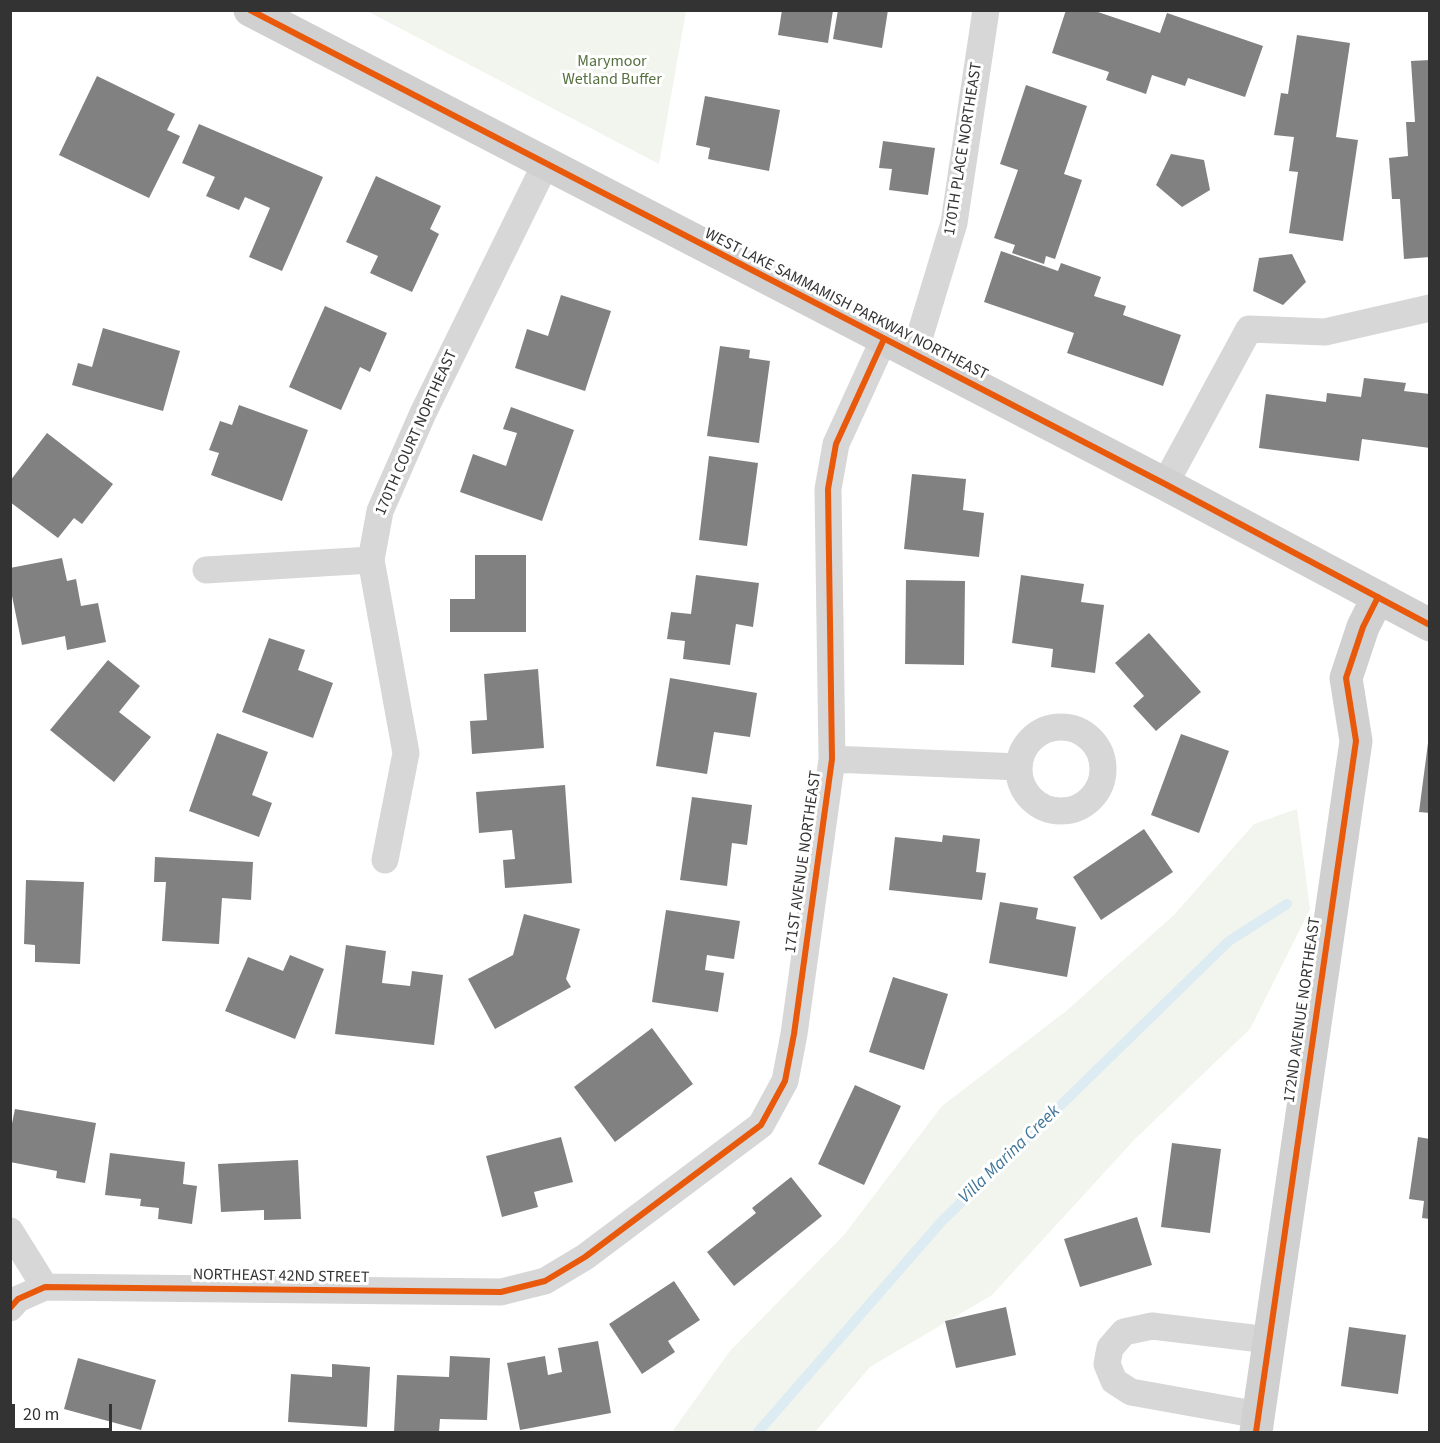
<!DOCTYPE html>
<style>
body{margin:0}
#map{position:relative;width:1440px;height:1443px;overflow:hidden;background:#fff;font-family:"Source Sans 3",sans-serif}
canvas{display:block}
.frame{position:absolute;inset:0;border:12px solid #333;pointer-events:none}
.scale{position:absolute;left:12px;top:1404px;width:100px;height:27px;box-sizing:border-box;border:3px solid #333;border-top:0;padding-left:8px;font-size:18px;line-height:21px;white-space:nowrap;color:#333;-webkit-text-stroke:4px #fff;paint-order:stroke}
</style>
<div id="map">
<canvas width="1440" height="1443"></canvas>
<div class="frame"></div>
<div class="scale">20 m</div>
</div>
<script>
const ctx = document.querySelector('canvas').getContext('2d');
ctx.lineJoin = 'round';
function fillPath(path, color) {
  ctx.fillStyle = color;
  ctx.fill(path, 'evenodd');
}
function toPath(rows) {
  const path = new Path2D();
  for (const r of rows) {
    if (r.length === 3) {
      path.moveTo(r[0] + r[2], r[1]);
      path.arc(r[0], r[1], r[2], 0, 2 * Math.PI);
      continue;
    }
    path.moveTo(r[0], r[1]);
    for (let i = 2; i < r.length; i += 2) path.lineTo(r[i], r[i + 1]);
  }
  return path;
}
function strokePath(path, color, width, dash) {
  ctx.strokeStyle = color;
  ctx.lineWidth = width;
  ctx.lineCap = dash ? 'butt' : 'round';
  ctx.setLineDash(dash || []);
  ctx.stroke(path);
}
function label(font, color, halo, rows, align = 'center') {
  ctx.font = font + ' "Source Sans 3",sans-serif';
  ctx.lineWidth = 6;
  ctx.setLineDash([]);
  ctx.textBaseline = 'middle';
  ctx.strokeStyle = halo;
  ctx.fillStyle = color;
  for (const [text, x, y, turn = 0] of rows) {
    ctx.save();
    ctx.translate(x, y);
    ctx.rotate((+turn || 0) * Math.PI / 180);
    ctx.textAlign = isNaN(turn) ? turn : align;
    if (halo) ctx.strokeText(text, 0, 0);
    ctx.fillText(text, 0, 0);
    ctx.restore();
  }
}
const green = toPath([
 [367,11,686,11,659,164],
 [1297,809,1310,909,1250,1029,1135,1139,992,1295,870,1367,815,1432,672,1432,730,1351,844,1235,942,1106,1065,1012,1174,915,1254,824]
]);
const stream = toPath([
 [758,1432,942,1221,1229,941,1287,904]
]);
const building = toPath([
 [782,10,833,10,828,43,778,35],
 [838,10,888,10,882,48,833,39],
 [1066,10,1092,10,1160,33,1167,13,1263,46,1245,97,1188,78,1185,86,1152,75,1146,94,1106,80,1109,72,1052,53],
 [1297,35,1350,43,1336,137,1358,140,1343,241,1289,233,1298,172,1289,171,1294,137,1274,135,1281,93,1288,94],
 [1430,60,1430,257,1404,259,1400,199,1392,199,1389,158,1408,156,1406,122,1415,122,1411,61],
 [97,76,175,114,167,130,180,136,149,198,59,155],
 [1026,85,1087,106,1064,174,1082,180,1055,259,1046,256,1044,264,1012,253,1015,245,994,238,1018,170,1000,164],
 [705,96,780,110,769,171,708,159,710,148,696,145],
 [199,124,323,177,282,271,249,257,270,208,245,197,239,210,206,196,215,177,182,163],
 [883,141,935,148,928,195,889,190,892,169,879,168],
 [1171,154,1204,160,1210,190,1182,207,1156,185],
 [376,176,441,206,430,229,439,234,412,292,370,273,378,256,346,242],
 [1001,251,1058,271,1061,263,1101,277,1094,296,1126,306,1123,315,1181,335,1163,386,1067,353,1074,333,984,302],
 [1292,254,1306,282,1283,305,1253,291,1259,258],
 [561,295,611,311,585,391,515,368,527,329,548,336],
 [325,306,387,333,370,372,360,367,341,410,289,387],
 [103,328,180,351,163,411,72,385,78,363,92,367],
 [720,346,750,350,749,358,770,361,759,443,707,436],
 [1364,378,1406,383,1404,391,1430,394,1430,448,1362,439,1359,461,1259,448,1266,394,1326,402,1327,393,1361,397],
 [239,405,308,430,282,501,211,475,219,453,209,450,220,421,232,425],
 [511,407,574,430,542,521,460,492,473,454,506,466,517,433,503,429],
 [47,433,113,484,82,524,74,518,58,538,10,502,10,481],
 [709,456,758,463,747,546,699,540],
 [912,474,966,479,963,510,984,513,979,557,904,549],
 [475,555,526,555,526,632,450,632,450,599,475,599],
 [62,558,67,581,76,579,81,606,98,603,106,642,67,650,65,636,22,645,10,586,10,568],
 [696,575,759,583,753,627,736,624,730,665,683,659,685,641,667,639,671,612,691,614],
 [1021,575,1084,584,1081,602,1104,605,1095,673,1051,667,1053,649,1012,643],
 [906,580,965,581,964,665,905,664],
 [1149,633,1201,692,1156,731,1133,706,1144,696,1115,663],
 [269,638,305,650,298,670,333,683,313,738,242,712],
 [108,660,140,686,119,712,151,737,114,782,50,730],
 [538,669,544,748,472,754,470,721,487,720,484,674],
 [670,678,757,693,750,737,714,732,707,774,656,766],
 [217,733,268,752,252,795,272,803,259,837,189,811],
 [1181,734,1229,751,1199,833,1151,815],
 [1428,743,1430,743,1430,813,1419,812],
 [565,785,572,883,505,888,503,860,515,859,512,830,479,833,476,792],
 [692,797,752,805,747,845,732,843,727,886,680,880],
 [1144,829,1173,872,1101,920,1073,877],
 [943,835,980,839,976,872,986,873,982,900,889,890,895,837,942,842],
 [155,857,253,862,251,900,222,898,219,944,162,941,166,882,154,882],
 [26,880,84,882,80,964,35,962,35,945,24,944],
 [1000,902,1038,908,1036,919,1076,927,1067,977,989,963],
 [666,910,740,921,734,959,707,955,705,970,724,973,718,1012,652,1002],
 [524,914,580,929,566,979,571,987,495,1029,468,979,513,955],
 [346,945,386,951,382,983,410,986,412,971,443,975,434,1045,335,1034],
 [290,955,324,969,295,1039,225,1011,248,957,283,971],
 [893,977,948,994,924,1070,869,1052],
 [652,1028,693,1084,615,1142,574,1087],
 [855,1085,901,1106,864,1185,818,1164],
 [15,1109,96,1123,85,1183,56,1178,57,1171,10,1162,10,1133],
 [561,1137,573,1182,534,1192,538,1207,502,1217,486,1156],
 [1418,1137,1430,1139,1430,1219,1422,1218,1424,1201,1409,1199],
 [1172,1143,1221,1149,1210,1233,1161,1227],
 [110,1153,185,1162,183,1184,197,1186,192,1224,158,1219,159,1208,140,1206,141,1199,105,1195],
 [298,1160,301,1219,264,1220,264,1210,221,1212,218,1164],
 [791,1177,822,1216,734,1286,707,1252,756,1213,752,1208],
 [1137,1217,1152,1265,1080,1287,1064,1239],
 [674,1281,700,1320,668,1341,675,1352,642,1374,609,1324],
 [1006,1307,1016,1355,956,1368,945,1321],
 [1349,1327,1406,1335,1398,1394,1341,1386],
 [598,1341,611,1413,520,1430,507,1363,545,1356,548,1375,562,1372,558,1348],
 [450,1356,490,1358,487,1420,440,1419,439,1432,394,1432,397,1375,449,1377],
 [78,1358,156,1380,141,1430,64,1409],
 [332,1364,370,1367,367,1427,288,1422,291,1374,332,1377]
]);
const street = toPath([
 [914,355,954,223,986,10],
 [1165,484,1249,329,1325,332,1430,308],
 [206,570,371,560],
 [1061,769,42],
 [832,759,1019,767],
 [385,860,406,753,371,560,380,511,423,413,545,165],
 [10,1231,45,1287],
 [10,1308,18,1299,45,1287,501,1292,545,1281,585,1257,761,1125,785,1081,794,1034,832,759,828,489,836,444,884,339],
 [1259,1415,1131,1392,1114,1381,1107,1364,1110,1348,1124,1332,1152,1326,1269,1340]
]);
const secondary = toPath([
 [250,10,1165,484,1430,625],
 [1256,1432,1356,741,1346,678,1363,627,1378,597]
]);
const cycleway = toPath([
 [250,10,1165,484,1430,625],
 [10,1308,18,1299,45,1287,501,1292,545,1281,585,1257,761,1125,785,1081,794,1034,832,759,828,489,836,444,884,339],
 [1256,1432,1356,741,1346,678,1363,627,1378,597]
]);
const parkNames = [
 ["Marymoor",612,62],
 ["Wetland Buffer",612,80]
];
const streetNames = [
 ["170TH PLACE NORTHEAST",964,149,-81],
 ["WEST LAKE SAMMAMISH PARKWAY NORTHEAST",846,305,27],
 ["170TH COURT NORTHEAST",417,433,-66],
 ["171ST AVENUE NORTHEAST",804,862,-82],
 ["172ND AVENUE NORTHEAST",1303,1010,-82],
 ["NORTHEAST 42ND STREET",281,1277,1]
];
const waterNames = [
 ["Villa Marina Creek",1010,1155,-44]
];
fillPath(green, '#f1f5ed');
strokePath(stream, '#ddebf3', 10);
fillPath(building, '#818181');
strokePath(street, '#d7d7d7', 27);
strokePath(secondary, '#d0d0d0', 33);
strokePath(cycleway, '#e8590c', 6);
label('16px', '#56703f', '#fff', parkNames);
label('16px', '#333', '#fff', streetNames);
label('italic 18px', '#3f7597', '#fff', waterNames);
</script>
